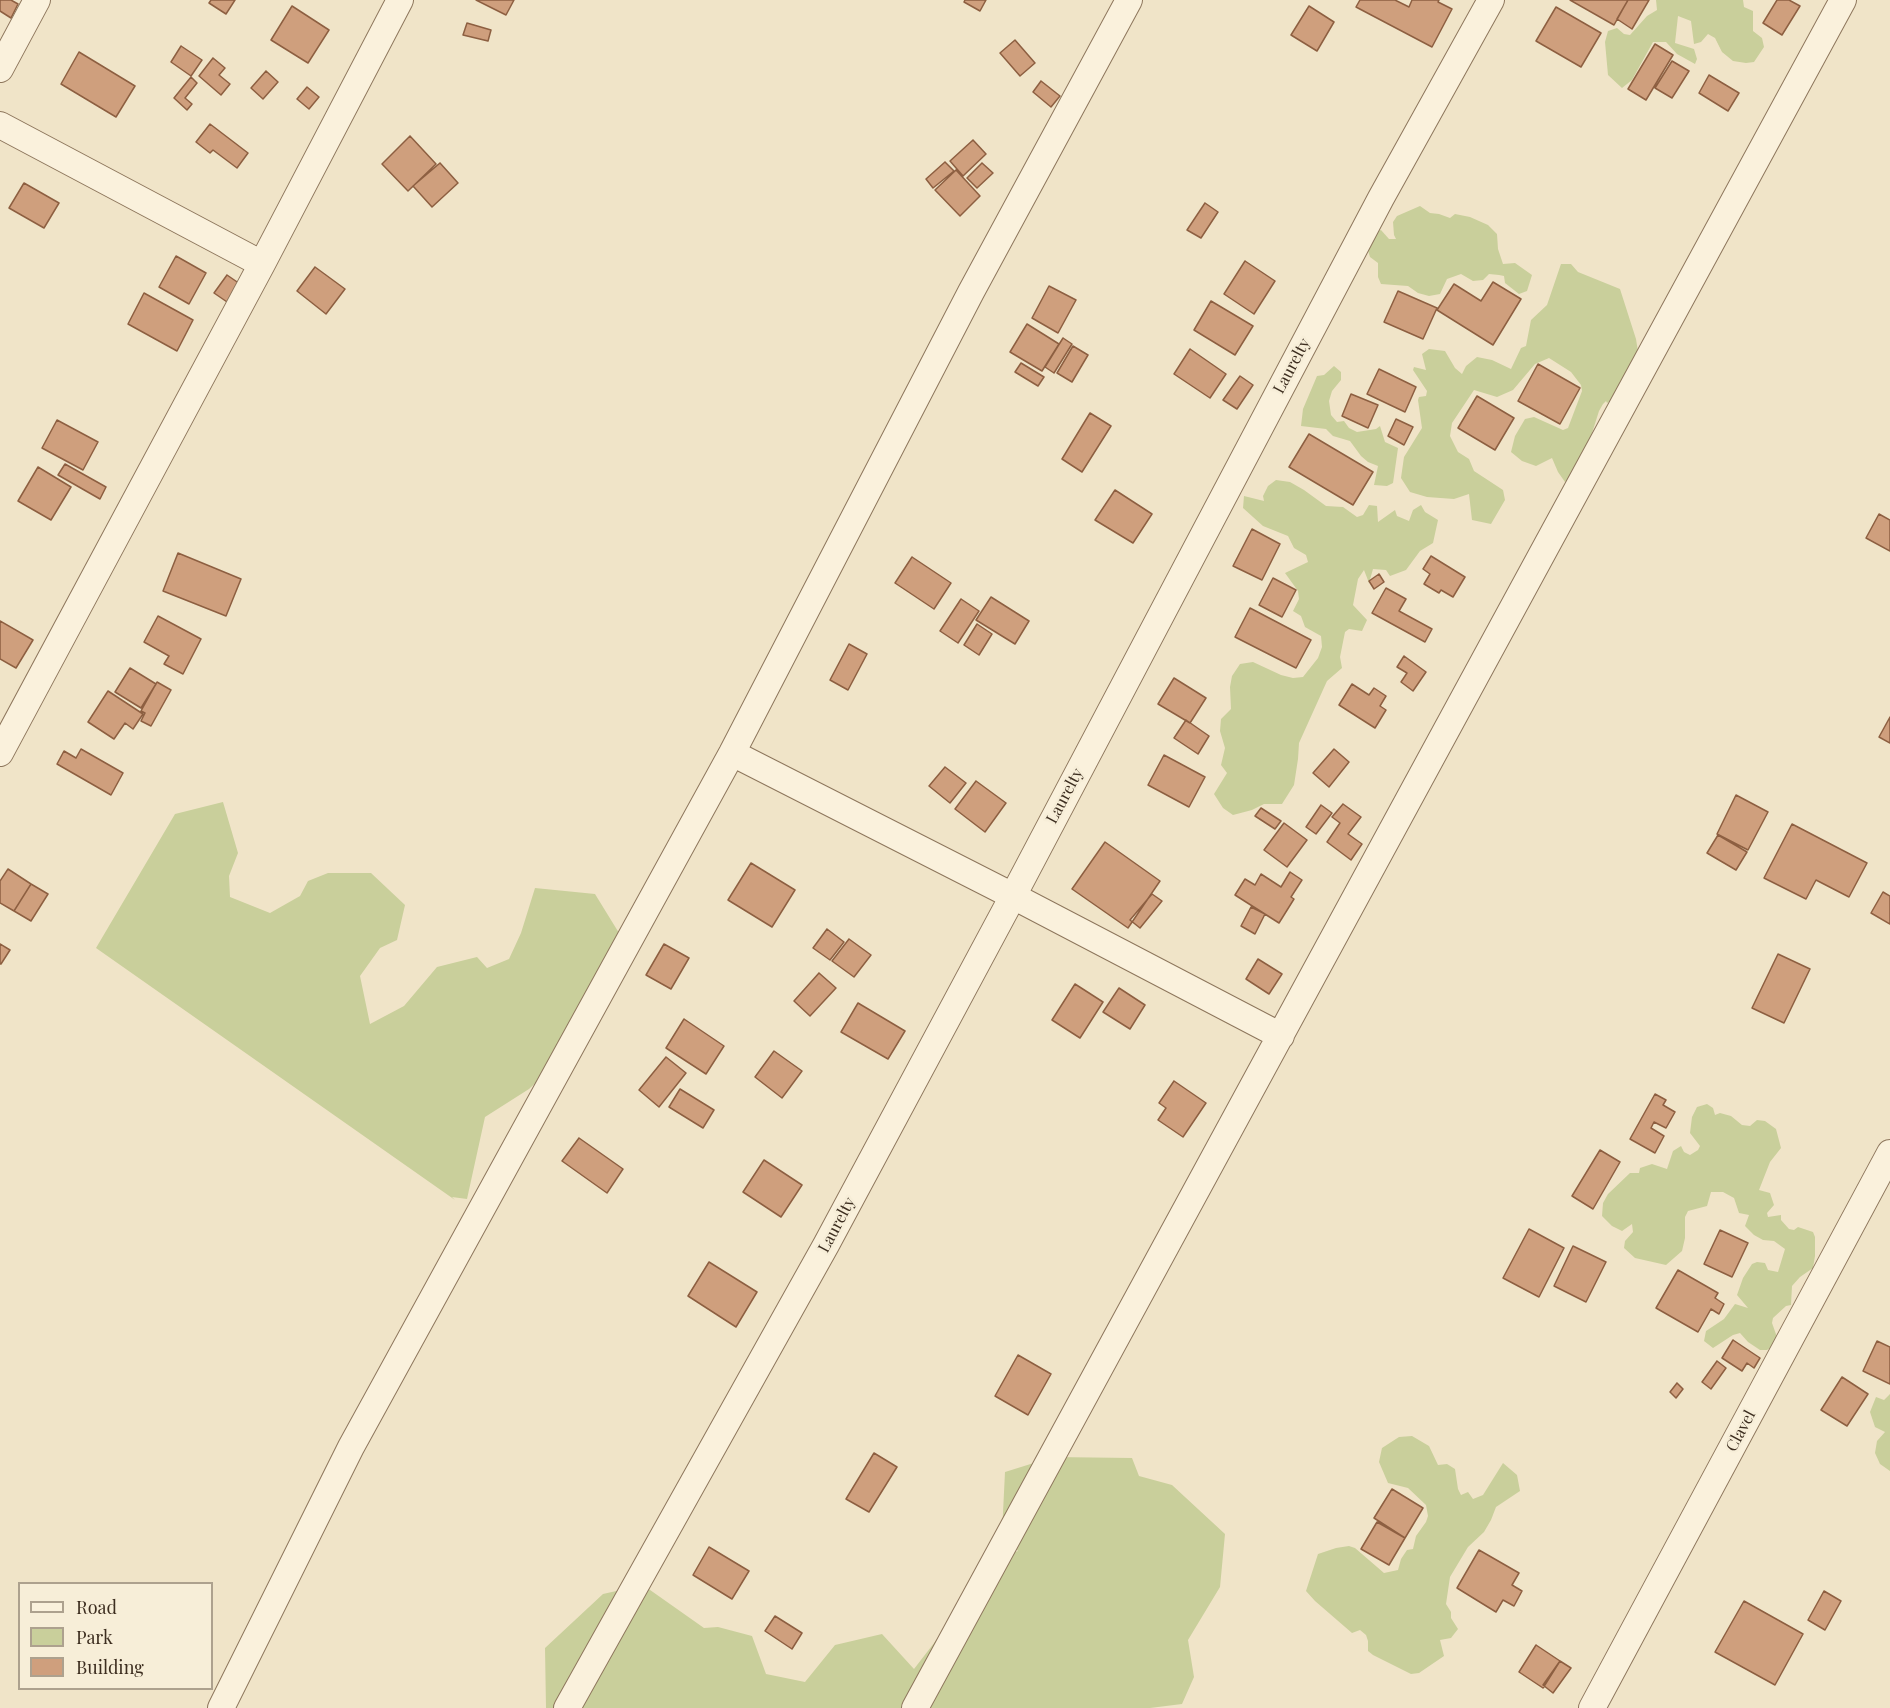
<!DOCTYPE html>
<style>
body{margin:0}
#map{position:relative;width:1890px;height:1708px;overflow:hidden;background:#f0e4c8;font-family:"Playfair Display",serif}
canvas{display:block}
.legend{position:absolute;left:18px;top:1582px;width:195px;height:108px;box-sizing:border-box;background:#f7eed8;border:2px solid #ada18e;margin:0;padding:8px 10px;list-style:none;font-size:18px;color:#3d2e20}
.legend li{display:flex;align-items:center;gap:12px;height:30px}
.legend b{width:30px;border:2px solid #ada18e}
</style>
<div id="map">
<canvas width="1890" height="1708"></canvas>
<ul class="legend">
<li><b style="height:8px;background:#faf1dc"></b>Road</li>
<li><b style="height:16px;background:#c9cf9b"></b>Park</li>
<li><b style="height:16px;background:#cf9f7d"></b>Building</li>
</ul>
</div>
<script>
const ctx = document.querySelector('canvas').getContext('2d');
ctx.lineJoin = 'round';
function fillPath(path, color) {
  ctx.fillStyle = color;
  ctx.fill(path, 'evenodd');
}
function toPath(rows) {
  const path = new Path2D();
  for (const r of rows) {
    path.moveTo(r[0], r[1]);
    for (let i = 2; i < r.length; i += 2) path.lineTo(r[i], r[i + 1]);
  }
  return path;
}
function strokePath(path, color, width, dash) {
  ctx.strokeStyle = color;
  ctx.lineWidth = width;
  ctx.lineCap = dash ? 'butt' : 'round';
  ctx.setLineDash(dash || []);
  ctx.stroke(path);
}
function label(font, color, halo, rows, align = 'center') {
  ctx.font = font + ' "Playfair Display",serif';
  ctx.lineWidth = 5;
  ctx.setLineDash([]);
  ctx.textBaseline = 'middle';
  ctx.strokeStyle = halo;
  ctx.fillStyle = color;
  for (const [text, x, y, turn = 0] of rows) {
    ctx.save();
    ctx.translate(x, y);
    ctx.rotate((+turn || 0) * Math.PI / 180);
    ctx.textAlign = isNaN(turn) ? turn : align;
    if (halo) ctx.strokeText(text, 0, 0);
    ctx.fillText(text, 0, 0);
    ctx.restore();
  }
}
const green = toPath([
 [1656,0,1743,0,1744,7,1753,11,1753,31,1762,38,1764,47,1754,62,1746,63,1733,61,1722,52,1715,38,1708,34,1701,42,1694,44,1691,21,1678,16,1675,43,1694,49,1697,59,1695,64,1677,54,1666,42,1653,42,1632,80,1622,88,1608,75,1605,42,1608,31,1617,28,1624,34,1630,35,1647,16,1657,10],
 [1420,206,1430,213,1439,214,1450,218,1455,214,1470,217,1488,225,1497,234,1498,249,1503,264,1515,263,1532,275,1527,291,1519,294,1505,283,1504,276,1499,275,1489,274,1483,280,1473,281,1461,274,1447,279,1440,294,1429,296,1418,293,1408,286,1381,284,1378,277,1378,263,1370,257,1365,241,1369,234,1381,230,1389,239,1396,239,1394,235,1393,222,1397,216],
 [1561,264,1571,264,1578,272,1620,289,1636,339,1639,358,1629,387,1607,403,1606,401,1603,404,1599,411,1586,452,1573,478,1565,482,1558,472,1552,458,1536,466,1522,461,1511,452,1515,436,1525,419,1534,417,1563,430,1568,428,1582,391,1581,385,1571,372,1549,358,1535,364,1513,390,1497,397,1474,390,1452,423,1450,436,1458,452,1469,459,1474,471,1503,490,1505,500,1491,524,1472,520,1469,494,1454,499,1427,497,1410,492,1401,478,1404,457,1422,428,1418,400,1419,397,1426,396,1427,391,1413,370,1414,367,1426,370,1422,354,1429,349,1445,351,1455,368,1462,374,1466,366,1477,357,1492,360,1511,369,1521,348,1526,346,1531,320,1547,305],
 [1334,366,1341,372,1341,380,1332,391,1329,401,1331,415,1337,422,1344,421,1349,428,1357,432,1376,429,1380,426,1385,442,1398,448,1393,483,1387,486,1374,485,1378,466,1368,462,1361,456,1350,441,1333,436,1326,429,1301,426,1303,409,1317,376,1324,375],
 [1276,480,1290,482,1304,490,1326,506,1343,507,1357,517,1363,515,1369,505,1377,506,1378,522,1395,510,1397,516,1409,521,1413,510,1421,505,1425,512,1438,520,1433,543,1420,551,1406,570,1390,576,1386,570,1373,569,1369,583,1364,570,1358,579,1353,605,1367,620,1362,631,1349,629,1345,632,1340,657,1342,668,1327,681,1299,743,1298,759,1294,785,1282,804,1264,804,1252,810,1233,815,1223,808,1214,794,1227,773,1221,765,1225,748,1220,731,1221,719,1231,709,1230,687,1232,676,1240,664,1253,662,1281,675,1293,678,1303,677,1318,658,1322,647,1321,636,1305,627,1301,616,1293,611,1299,599,1298,591,1285,573,1308,562,1306,555,1294,548,1288,536,1263,526,1243,508,1244,496,1264,501,1263,496,1268,486],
 [223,802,238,853,229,876,230,897,270,913,300,896,308,881,328,873,371,873,405,905,397,940,380,948,360,976,370,1024,404,1006,437,967,477,957,487,968,509,959,521,933,535,888,595,894,619,933,569,1052,529,1089,485,1117,467,1199,452,1197,455,1200,96,948,175,814],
 [1707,1104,1713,1108,1715,1115,1720,1113,1731,1116,1742,1125,1750,1126,1757,1120,1765,1121,1776,1129,1781,1148,1770,1162,1759,1190,1770,1193,1774,1205,1767,1213,1768,1217,1781,1215,1781,1220,1789,1229,1794,1230,1798,1227,1813,1232,1815,1237,1815,1256,1813,1268,1800,1277,1792,1286,1791,1305,1786,1306,1773,1318,1772,1323,1777,1337,1775,1345,1767,1350,1760,1350,1748,1342,1740,1333,1733,1335,1713,1348,1704,1341,1706,1331,1724,1319,1735,1304,1748,1308,1737,1295,1743,1278,1752,1264,1757,1262,1765,1263,1768,1270,1778,1272,1785,1249,1774,1241,1763,1240,1754,1235,1745,1226,1749,1215,1739,1213,1734,1198,1723,1192,1711,1192,1707,1206,1688,1211,1685,1217,1685,1238,1682,1251,1666,1265,1635,1258,1624,1248,1625,1241,1633,1232,1632,1224,1622,1231,1612,1226,1602,1216,1603,1203,1608,1194,1630,1173,1639,1173,1640,1168,1652,1164,1667,1169,1673,1151,1681,1146,1684,1152,1690,1155,1698,1150,1700,1146,1690,1133,1692,1117,1697,1107],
 [1890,1394,1890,1471,1880,1464,1875,1453,1877,1441,1885,1432,1875,1427,1870,1412,1876,1397,1884,1400],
 [1412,1436,1429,1446,1438,1465,1447,1464,1455,1469,1458,1489,1461,1495,1468,1492,1473,1499,1483,1495,1503,1463,1517,1475,1520,1491,1496,1507,1491,1520,1484,1532,1468,1547,1450,1577,1446,1604,1451,1612,1451,1618,1458,1629,1451,1638,1440,1640,1444,1656,1419,1673,1411,1674,1373,1655,1368,1651,1368,1641,1366,1635,1360,1630,1352,1633,1315,1601,1306,1591,1318,1554,1336,1548,1349,1546,1355,1548,1384,1573,1398,1570,1401,1559,1407,1550,1413,1549,1416,1536,1426,1522,1428,1516,1426,1505,1408,1488,1388,1483,1379,1462,1382,1448,1399,1437],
 [1053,1457,1132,1458,1139,1476,1172,1485,1225,1534,1220,1587,1188,1640,1194,1677,1182,1704,1150,1708,546,1708,545,1648,603,1594,643,1585,704,1628,718,1627,752,1636,766,1674,805,1682,835,1645,882,1634,914,1669,941,1634,993,1558,1018,1551,1002,1533,1005,1472]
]);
const building = toPath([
 [0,0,11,0,18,4,11,18,0,11,0,0],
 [211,0,235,0,226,14,209,3,211,0],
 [476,0,514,0,506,15,476,0],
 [965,0,986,0,980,11,964,2,965,0],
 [1360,0,1395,0,1409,7,1412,0,1439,0,1438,2,1452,9,1432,47,1356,7,1360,0],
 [1570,0,1628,0,1614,25,1570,0],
 [1628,0,1649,0,1632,29,1617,19,1628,0],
 [1777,0,1789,0,1800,6,1782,35,1763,23,1777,0],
 [292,6,329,30,308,63,271,40,292,6],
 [1309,6,1334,22,1317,51,1291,35,1309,6],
 [1556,7,1601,33,1581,67,1536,41,1556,7],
 [467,23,491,30,488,41,463,35,467,23],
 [1015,40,1035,63,1020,76,1000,53,1015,40],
 [1655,44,1673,55,1646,100,1628,89,1655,44],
 [181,46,202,60,191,76,171,62,181,46],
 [79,52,135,86,116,117,61,84,79,52],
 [213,58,225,68,219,75,230,84,221,95,199,76,213,58],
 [1672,61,1689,71,1672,98,1655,88,1672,61],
 [266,71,278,82,263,99,251,88,266,71],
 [1709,75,1739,93,1728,111,1699,93,1709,75],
 [191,77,197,83,185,98,192,104,187,110,174,98,191,77],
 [1041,81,1060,96,1051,107,1033,92,1041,81],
 [307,87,319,97,309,109,297,99,307,87],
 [210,124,248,153,237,168,213,150,210,153,196,142,210,124],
 [410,136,436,164,408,191,382,164,410,136],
 [973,140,986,154,963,176,950,161,973,140],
 [945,162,954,171,933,188,926,179,945,162],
 [440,163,458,183,432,207,413,186,440,163],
 [982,163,993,173,977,188,967,178,982,163],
 [956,170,980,196,960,216,935,190,956,170],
 [24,183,59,203,44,228,9,208,24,183],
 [1205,203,1218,212,1201,238,1187,230,1205,203],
 [176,256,206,273,189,304,159,287,176,256],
 [1245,261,1275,281,1254,314,1224,294,1245,261],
 [315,267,345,289,326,314,297,291,315,267],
 [227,275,243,286,230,304,214,293,227,275],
 [1493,282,1521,299,1493,345,1437,310,1454,284,1481,301,1493,282],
 [1049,286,1076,300,1058,333,1032,318,1049,286],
 [1398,291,1437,308,1423,339,1384,322,1398,291],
 [144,293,193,320,177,351,128,324,144,293],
 [1211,301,1253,326,1235,355,1194,330,1211,301],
 [1027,324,1059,344,1042,371,1010,352,1027,324],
 [1063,338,1072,344,1054,373,1045,367,1063,338],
 [1073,346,1088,355,1072,382,1057,373,1073,346],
 [1190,349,1226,374,1210,398,1174,374,1190,349],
 [1021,363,1044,377,1038,386,1015,372,1021,363],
 [1538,364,1580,388,1560,424,1518,401,1538,364],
 [1379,369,1416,387,1405,412,1367,394,1379,369],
 [1240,376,1253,385,1237,409,1223,400,1240,376],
 [1351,394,1378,405,1368,428,1342,416,1351,394],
 [1477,396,1514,418,1495,450,1458,428,1477,396],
 [1090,413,1111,426,1082,472,1062,459,1090,413],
 [1396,419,1413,427,1404,445,1388,436,1396,419],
 [57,420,98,442,83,470,42,448,57,420],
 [1309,434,1373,472,1353,505,1289,467,1309,434],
 [65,464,106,487,100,499,58,475,65,464],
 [38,467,71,487,51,520,18,501,38,467],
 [1115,490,1152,514,1133,543,1095,520,1115,490],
 [1879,514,1890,520,1890,551,1866,538,1879,514],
 [1252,529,1280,544,1262,580,1233,566,1252,529],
 [178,553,241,579,226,616,163,591,178,553],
 [1431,556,1465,577,1453,597,1441,590,1439,593,1424,584,1430,574,1423,569,1431,556],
 [912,557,951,583,934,609,895,583,912,557],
 [1379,574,1384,582,1374,589,1369,581,1379,574],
 [1273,578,1296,590,1282,617,1259,605,1273,578],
 [1386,588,1406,599,1399,611,1432,629,1425,642,1372,613,1386,588],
 [991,597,1029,621,1015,644,976,620,991,597],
 [961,599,979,611,958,643,940,631,961,599],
 [1250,608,1311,640,1296,668,1235,637,1250,608],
 [158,616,201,639,183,674,164,664,169,656,144,642,158,616],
 [0,621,33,640,16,668,0,659,0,621],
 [977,624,992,634,979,655,964,645,977,624],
 [849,644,867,654,848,690,830,680,849,644],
 [1404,656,1426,672,1413,691,1401,682,1407,673,1397,667,1404,656],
 [130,668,156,684,141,708,115,692,130,668],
 [1174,678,1206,698,1190,723,1158,704,1174,678],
 [157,682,171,690,151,726,141,721,145,713,141,711,157,682],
 [1352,684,1369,695,1374,688,1386,696,1380,706,1386,710,1375,728,1339,705,1352,684],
 [108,691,143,714,133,729,125,723,114,739,88,722,108,691],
 [1890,717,1890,743,1879,737,1890,717],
 [1186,720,1209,736,1198,754,1174,738,1186,720],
 [81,749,123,773,111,795,57,764,64,751,76,758,81,749],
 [1334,749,1349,762,1329,787,1313,773,1334,749],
 [1164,755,1205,777,1189,807,1148,785,1164,755],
 [945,767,966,783,950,803,929,786,945,767],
 [976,781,1006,803,985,832,955,809,976,781],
 [1736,795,1768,812,1748,850,1717,834,1736,795],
 [1343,804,1361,817,1348,834,1362,844,1351,860,1327,842,1340,823,1332,817,1343,804],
 [1321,805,1332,813,1316,834,1306,827,1321,805],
 [1261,808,1281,821,1275,829,1255,816,1261,808],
 [1284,823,1307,840,1287,867,1264,850,1284,823],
 [1792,824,1867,863,1849,897,1816,880,1806,899,1764,878,1792,824],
 [1718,835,1747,852,1736,870,1707,853,1718,835],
 [1105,842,1160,881,1128,928,1072,889,1105,842],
 [751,863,795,890,772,927,728,900,751,863],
 [8,869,31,884,14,911,0,903,0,881,8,869],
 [1290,872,1302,880,1291,897,1294,899,1279,923,1235,895,1245,879,1255,885,1261,874,1281,887,1290,872],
 [31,884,48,894,31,921,14,911,31,884],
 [1883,892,1890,896,1890,924,1871,913,1883,892],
 [1152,894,1162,901,1140,928,1130,920,1152,894],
 [1251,907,1265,914,1255,934,1241,926,1251,907],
 [827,929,844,942,830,960,813,948,827,929],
 [849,939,871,955,854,977,832,961,849,939],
 [0,944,10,950,1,964,0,964,0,944],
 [664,944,689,958,671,989,646,975,664,944],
 [1778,954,1810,969,1784,1023,1752,1008,1778,954],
 [1258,959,1282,974,1269,994,1246,979,1258,959],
 [819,973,836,988,810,1016,794,1001,819,973],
 [1075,984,1103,1002,1080,1038,1052,1020,1075,984],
 [1119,988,1145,1005,1130,1029,1103,1012,1119,988],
 [858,1003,905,1031,888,1059,841,1032,858,1003],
 [684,1019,724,1046,706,1074,666,1048,684,1019],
 [774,1051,802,1071,782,1098,755,1077,774,1051],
 [666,1057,686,1073,659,1107,639,1090,666,1057],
 [1174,1081,1206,1103,1183,1137,1158,1120,1166,1108,1159,1103,1174,1081],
 [680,1089,714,1110,703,1128,669,1107,680,1089],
 [1655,1094,1666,1100,1663,1105,1675,1112,1666,1128,1654,1122,1651,1128,1664,1136,1655,1153,1630,1139,1655,1094],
 [579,1138,623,1169,607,1193,562,1161,579,1138],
 [1600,1150,1620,1162,1593,1209,1572,1196,1600,1150],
 [764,1160,802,1185,781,1217,743,1192,764,1160],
 [1529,1229,1564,1248,1539,1297,1503,1278,1529,1229],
 [1720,1230,1748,1243,1732,1277,1704,1264,1720,1230],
 [1573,1246,1606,1262,1586,1302,1554,1286,1573,1246],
 [709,1262,757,1292,736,1327,688,1296,709,1262],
 [1678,1270,1718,1293,1715,1298,1724,1304,1719,1314,1711,1309,1698,1332,1656,1308,1678,1270],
 [1733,1340,1760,1358,1754,1368,1747,1363,1742,1371,1722,1358,1733,1340],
 [1877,1341,1890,1347,1890,1384,1863,1371,1877,1341],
 [1018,1355,1051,1374,1028,1415,995,1396,1018,1355],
 [1717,1361,1726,1368,1711,1389,1702,1382,1717,1361],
 [1842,1377,1868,1394,1847,1426,1821,1410,1842,1377],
 [1677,1383,1683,1389,1676,1398,1670,1392,1677,1383],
 [874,1453,897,1467,869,1512,846,1499,874,1453],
 [1392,1489,1423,1508,1405,1538,1374,1518,1392,1489],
 [1377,1522,1405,1538,1389,1565,1361,1549,1377,1522],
 [709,1547,749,1571,732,1599,693,1575,709,1547],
 [1479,1550,1519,1573,1512,1585,1522,1591,1514,1606,1503,1600,1496,1612,1457,1588,1479,1550],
 [1824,1591,1841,1601,1825,1630,1808,1620,1824,1591],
 [1744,1601,1803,1634,1775,1685,1715,1652,1744,1601],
 [775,1616,802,1633,792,1649,765,1631,775,1616],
 [1536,1645,1560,1661,1543,1688,1519,1672,1536,1645],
 [1560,1661,1571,1668,1553,1693,1543,1685,1560,1661]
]);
const minor = toPath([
 [0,69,37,0],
 [0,125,262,264],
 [0,753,262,264,400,0],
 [732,753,1013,896,1281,1036],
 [221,1708,351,1447,732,753,971,292,1129,0],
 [567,1708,826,1245,1013,896,1381,198,1491,0],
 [915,1708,1843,0],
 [1592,1708,1890,1153]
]);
const streetNames = [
 ["Laurelty",1292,366,-62],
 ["Laurelty",1065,796,-62],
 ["Laurelty",837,1225,-62],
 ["Clavel",1741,1431,-62]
];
fillPath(green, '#c9cf9b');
fillPath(building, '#cf9f7d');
strokePath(building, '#8d5f41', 1.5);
strokePath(minor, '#8d765c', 28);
strokePath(minor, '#faf1dc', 26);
label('16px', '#3d2e20', '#f7eed8', streetNames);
</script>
